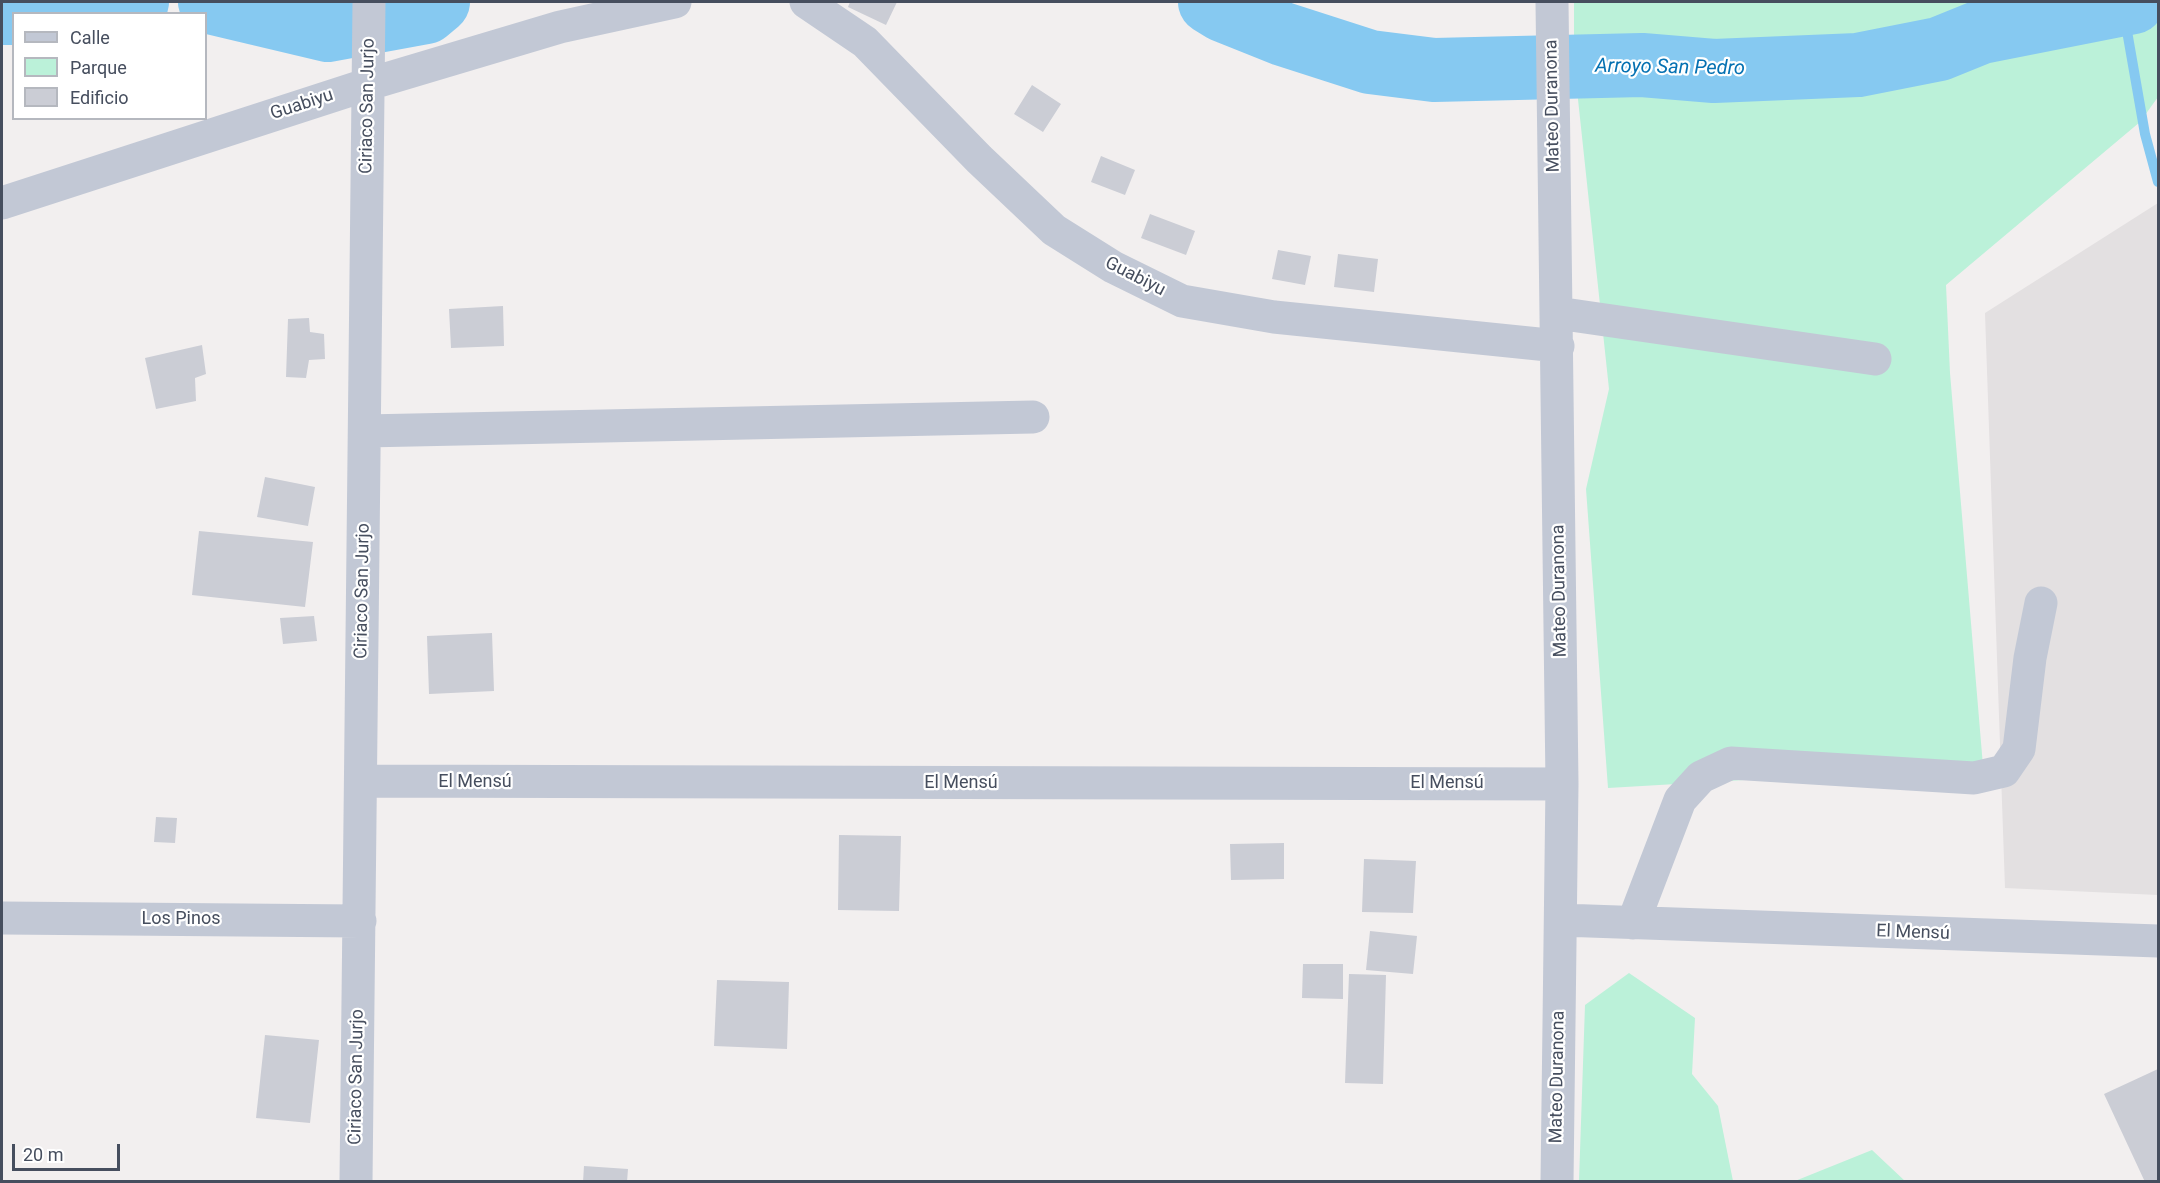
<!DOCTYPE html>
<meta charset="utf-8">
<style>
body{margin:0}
#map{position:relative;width:2160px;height:1183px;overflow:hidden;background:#f2efef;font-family:Roboto,sans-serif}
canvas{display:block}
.frame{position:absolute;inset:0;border:3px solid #464e5e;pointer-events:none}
.legend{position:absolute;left:12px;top:12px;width:195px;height:108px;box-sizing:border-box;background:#fff;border:2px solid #b5b8bf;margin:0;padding:8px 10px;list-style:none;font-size:18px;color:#464e5e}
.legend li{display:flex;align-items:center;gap:12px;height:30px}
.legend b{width:30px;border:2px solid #b5b8bf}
.scale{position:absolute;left:12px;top:1144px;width:108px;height:27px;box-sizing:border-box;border:3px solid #464e5e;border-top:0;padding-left:8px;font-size:18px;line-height:21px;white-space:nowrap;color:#464e5e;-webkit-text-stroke:4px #fff;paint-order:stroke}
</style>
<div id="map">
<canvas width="2160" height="1183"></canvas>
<div class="frame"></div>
<ul class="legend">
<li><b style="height:8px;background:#c2c8d5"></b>Calle</li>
<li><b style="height:16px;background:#bbf1d9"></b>Parque</li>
<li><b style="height:16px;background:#cbcdd5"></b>Edificio</li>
</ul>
<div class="scale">20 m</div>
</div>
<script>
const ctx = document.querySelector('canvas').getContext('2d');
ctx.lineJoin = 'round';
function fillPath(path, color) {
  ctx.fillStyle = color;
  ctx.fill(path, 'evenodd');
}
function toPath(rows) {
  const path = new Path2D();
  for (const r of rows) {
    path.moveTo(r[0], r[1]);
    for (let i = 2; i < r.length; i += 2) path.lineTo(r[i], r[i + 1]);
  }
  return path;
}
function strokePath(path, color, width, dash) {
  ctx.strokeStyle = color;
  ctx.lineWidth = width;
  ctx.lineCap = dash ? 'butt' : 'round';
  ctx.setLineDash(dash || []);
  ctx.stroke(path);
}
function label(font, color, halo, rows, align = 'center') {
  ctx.font = font + ' Roboto,sans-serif';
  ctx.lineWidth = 4.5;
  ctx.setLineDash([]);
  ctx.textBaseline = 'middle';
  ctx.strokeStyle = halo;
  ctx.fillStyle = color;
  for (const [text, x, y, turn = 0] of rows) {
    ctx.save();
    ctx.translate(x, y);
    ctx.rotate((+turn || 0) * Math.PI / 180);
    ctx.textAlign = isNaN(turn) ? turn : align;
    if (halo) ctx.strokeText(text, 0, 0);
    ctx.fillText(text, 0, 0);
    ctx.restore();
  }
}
const education = toPath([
 [2158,203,2158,895,2005,888,1985,313]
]);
const green = toPath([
 [1574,2,2158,2,2158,97,2140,122,1946,285,1950,373,1983,766,1608,788,1586,489,1609,389,1574,62],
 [1629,973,1695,1018,1692,1074,1718,1106,1733,1181,1579,1181,1585,1005],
 [1872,1150,1905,1181,1795,1181]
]);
const stream = toPath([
 [2128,3,2127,31,2145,134,2158,182]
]);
const river = toPath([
 [210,2,328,30,426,12,438,2],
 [1210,2,1223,10,1283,34,1370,62,1434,70,1642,65,1714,71,1858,65,1939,49,1981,32,2133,2],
 [2,13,98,13,137,2]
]);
const building = toPath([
 [850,2,897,2,886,25,848,7],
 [1032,85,1061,104,1043,132,1014,114],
 [1101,156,1135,170,1125,195,1091,182],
 [1150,214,1195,231,1186,255,1141,238],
 [1278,250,1311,256,1305,285,1272,279],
 [1338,254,1378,259,1374,292,1334,287],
 [503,306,504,346,451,348,449,309],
 [309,318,310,332,324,334,325,359,309,360,306,378,286,377,288,319],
 [202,345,206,374,195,378,196,401,156,409,145,358],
 [265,477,315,487,308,526,257,517],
 [199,531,313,542,305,607,192,595],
 [314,616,317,641,283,644,280,618],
 [492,633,494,691,429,694,427,636],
 [156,817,177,818,175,843,154,842],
 [839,835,901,836,899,911,838,910],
 [1284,843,1284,879,1231,880,1230,844],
 [1364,859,1416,861,1413,913,1362,912],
 [1370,931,1417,936,1413,974,1366,970],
 [1303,964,1343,964,1343,999,1302,998],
 [1349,974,1386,975,1383,1084,1345,1083],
 [717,980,789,982,787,1049,714,1046],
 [265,1035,319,1040,310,1123,256,1118],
 [2158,1069,2158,1182,2145,1182,2104,1094],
 [584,1166,628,1169,627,1182,583,1182]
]);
const minor = toPath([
 [806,2,865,42,979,159,1054,230,1113,267,1182,301,1274,317,1558,346],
 [1552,2,1562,784,1557,1182],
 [2,203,369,84,560,27,675,2],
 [1557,313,1875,359],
 [365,431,1033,417],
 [361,781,1562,784],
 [2,918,360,921],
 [1561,920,2158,941],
 [1633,923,1680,800,1701,777,1731,763,1974,778,2004,771,2019,749,2030,658,2041,603],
 [356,1182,369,2]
]);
const streetNames = [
 ["Guabiyu",302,105,-18],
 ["Ciriaco San Jurjo",368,106,-89],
 ["Mateo Duranona",1553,106,-91],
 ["Guabiyu",1135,277,27],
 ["Ciriaco San Jurjo",363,591,-89],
 ["Mateo Duranona",1560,591,-91],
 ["El Mensú",475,782],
 ["El Mensú",961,783],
 ["El Mensú",1447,783],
 ["Los Pinos",181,919],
 ["El Mensú",1913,933,2],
 ["Ciriaco San Jurjo",357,1077,-89],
 ["Mateo Duranona",1558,1077,-89]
];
const waterNames = [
 ["Arroyo San Pedro",1670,68,1]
];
fillPath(education, '#e3e0e1');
fillPath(green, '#bbf1d9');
strokePath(stream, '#86c9f1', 10);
strokePath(river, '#86c9f1', 64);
fillPath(building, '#cbcdd5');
strokePath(minor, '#c2c8d5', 33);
label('18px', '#464e5e', '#fff', streetNames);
label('italic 20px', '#0571b2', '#fff', waterNames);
</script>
